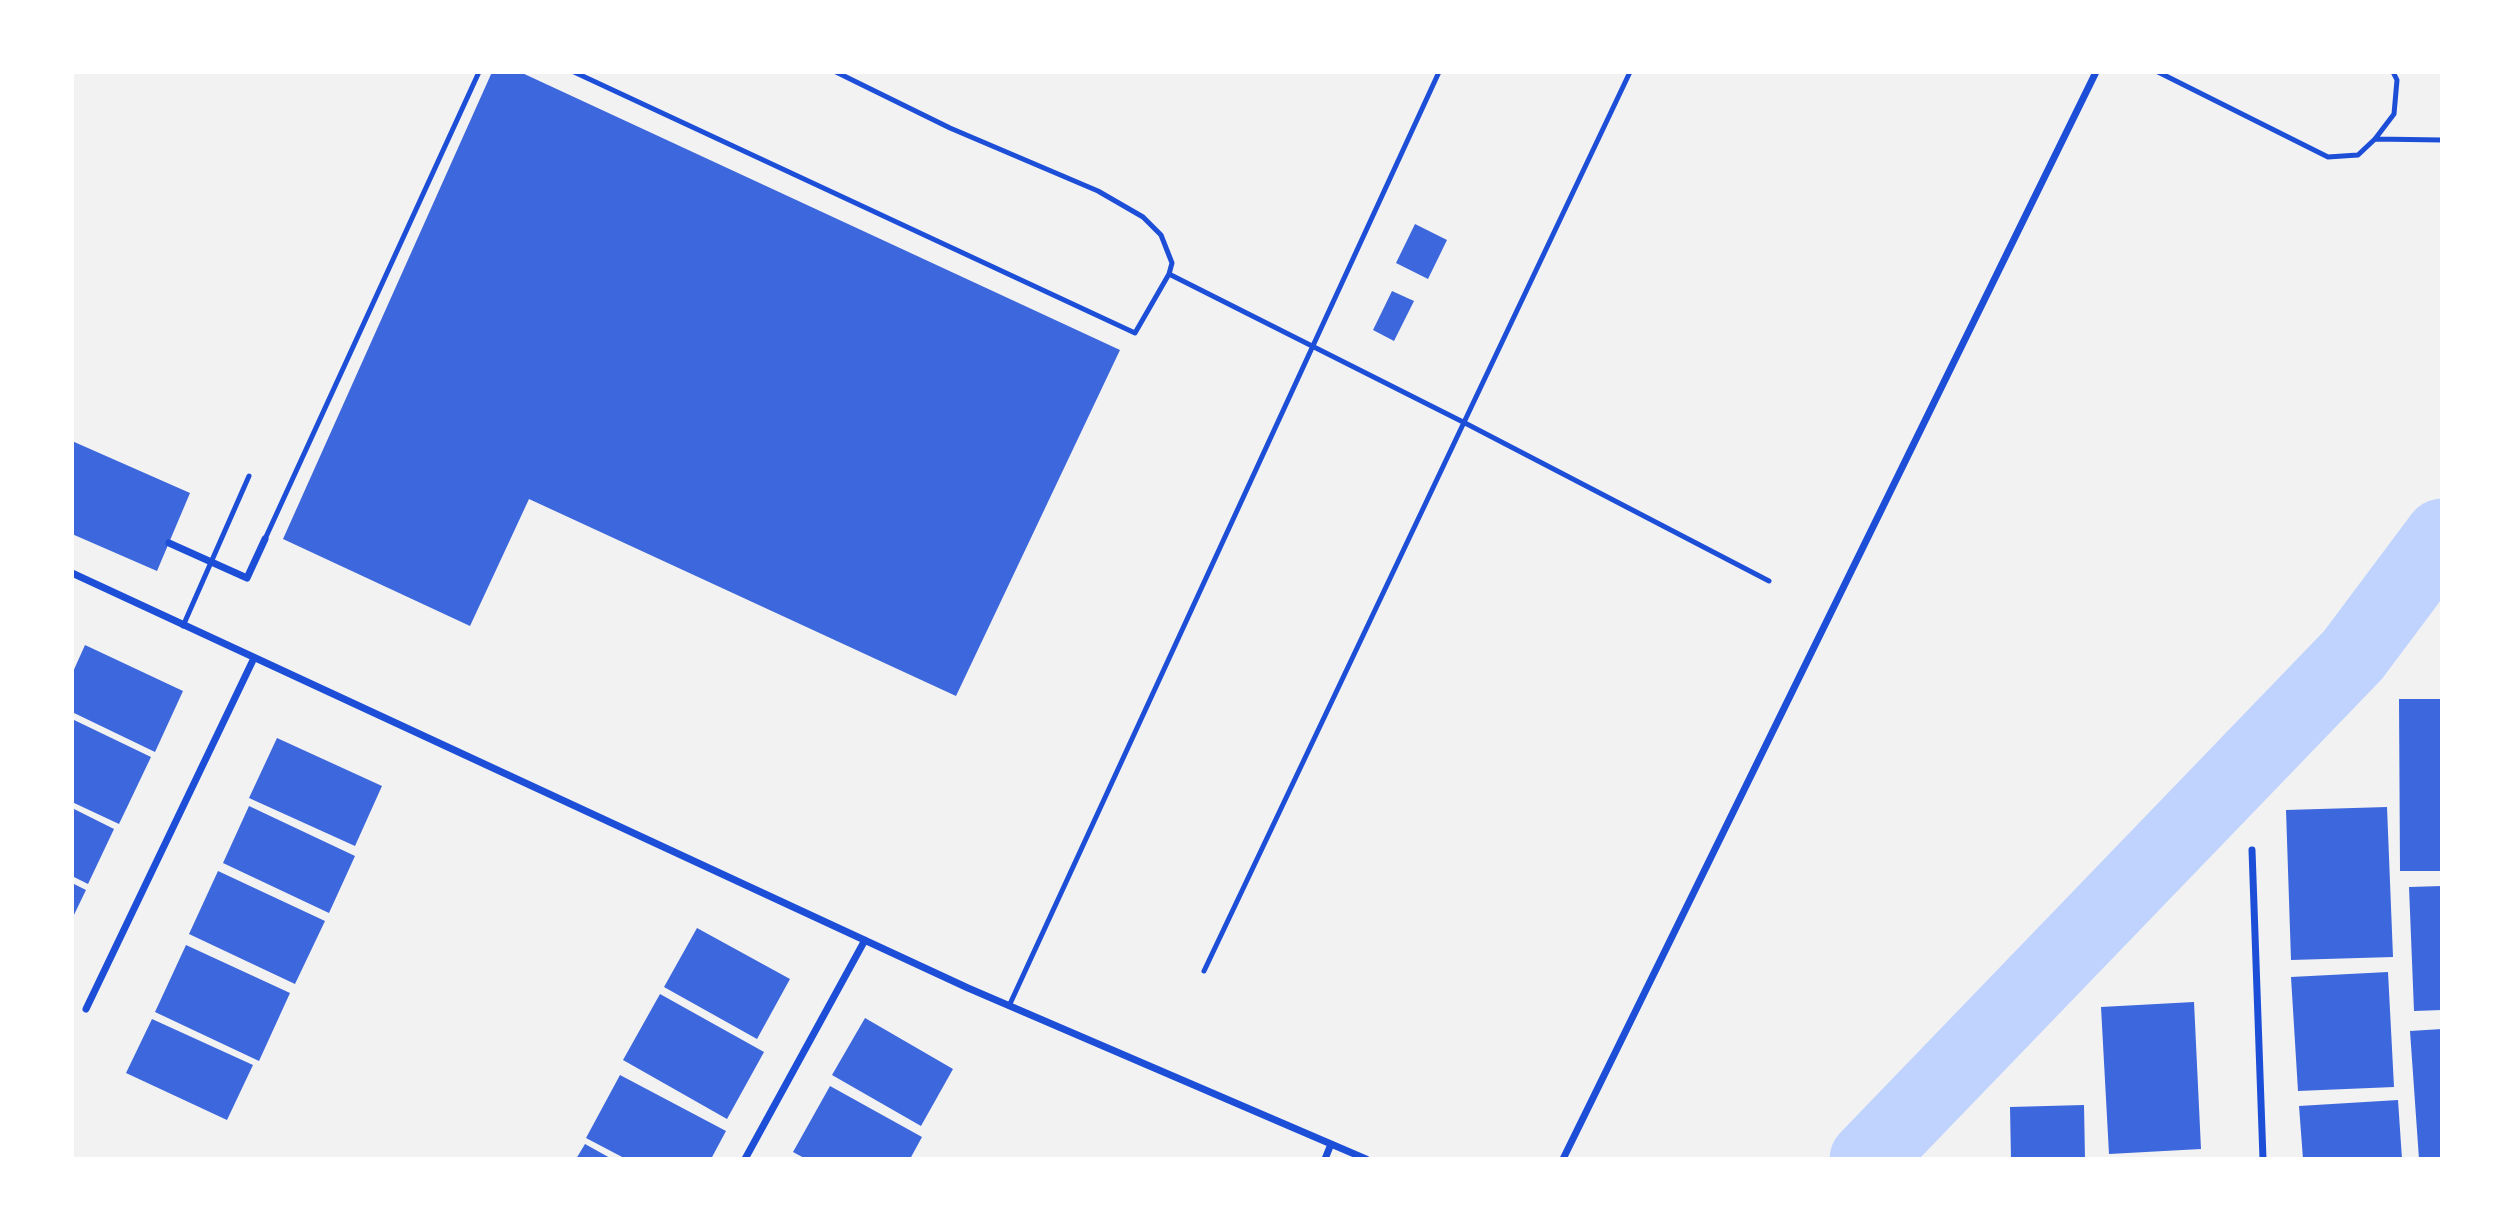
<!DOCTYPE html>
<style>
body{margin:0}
#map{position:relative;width:2514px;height:1231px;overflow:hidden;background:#f2f2f2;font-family:"Zilla Slab",serif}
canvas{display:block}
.frame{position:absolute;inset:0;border:74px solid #fff;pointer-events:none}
</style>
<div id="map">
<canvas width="2514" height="1231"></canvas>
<div class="frame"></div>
</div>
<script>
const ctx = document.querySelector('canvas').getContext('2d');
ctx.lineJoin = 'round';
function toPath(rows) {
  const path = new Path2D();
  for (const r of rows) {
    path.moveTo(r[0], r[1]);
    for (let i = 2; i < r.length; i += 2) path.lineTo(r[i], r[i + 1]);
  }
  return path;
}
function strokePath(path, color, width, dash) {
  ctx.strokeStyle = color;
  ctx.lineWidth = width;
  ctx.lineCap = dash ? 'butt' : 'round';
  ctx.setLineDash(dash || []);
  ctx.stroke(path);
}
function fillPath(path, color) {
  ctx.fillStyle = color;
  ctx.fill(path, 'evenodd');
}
const river = toPath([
 [1867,1159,2353,655,2442,536]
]);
const building = toPath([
 [492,72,520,72,1120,350,956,696,529,499,470,626,283,539],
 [1415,224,1447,240,1428,279,1396,263],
 [1392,291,1414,301,1394,341,1373,330],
 [72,441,190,493,157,571,72,534],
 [85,645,183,691,155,752,72,712,72,674],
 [2399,699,2442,699,2442,871,2400,871],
 [72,719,151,757,119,824,72,802],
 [277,738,382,786,355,846,249,798],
 [249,806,355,856,329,913,223,863],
 [2387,807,2393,957,2291,960,2286,810],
 [72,808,114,829,88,884,72,876],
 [218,871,325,921,295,984,189,934],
 [72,883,86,890,72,919],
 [2442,886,2442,1010,2414,1011,2409,887],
 [697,928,790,979,757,1039,664,987],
 [186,945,290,993,259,1061,155,1012],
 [2388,972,2394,1087,2298,1091,2291,977],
 [660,994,764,1052,727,1119,623,1060],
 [2194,1002,2201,1149,2109,1154,2101,1007],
 [865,1018,953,1069,921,1126,832,1075],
 [152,1019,253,1065,227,1120,126,1073],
 [2442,1029,2442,1159,2419,1159,2410,1031],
 [620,1075,726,1131,711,1159,626,1159,586,1138],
 [830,1086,922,1137,910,1159,806,1159,793,1152],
 [2398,1100,2402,1159,2303,1159,2299,1106],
 [2084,1105,2085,1159,2011,1159,2010,1107],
 [585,1144,612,1159,576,1159]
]);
const service = toPath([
 [574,72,1135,333,1169,274,1172,263,1161,235,1143,217,1098,191,950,128,836,72],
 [2158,72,2328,157,2358,155,2375,139,2394,114,2397,80,2393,72],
 [2375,139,2442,140],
 [1169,274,1465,423,1769,581],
 [265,539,479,72],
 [183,626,249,476],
 [1204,971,1630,72],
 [1009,1006,1439,72]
]);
const minor = toPath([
 [169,543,247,578,265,539],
 [72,573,968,988,1366,1159],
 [2252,850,2263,1159],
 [86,1009,254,658],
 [745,1159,865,940],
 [1325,1159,1331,1144],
 [1563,1159,2096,72]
]);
strokePath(river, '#bfd3fe', 75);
fillPath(building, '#3d67dc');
strokePath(service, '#1d4ed8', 5);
strokePath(minor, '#1d4ed8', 7);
</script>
